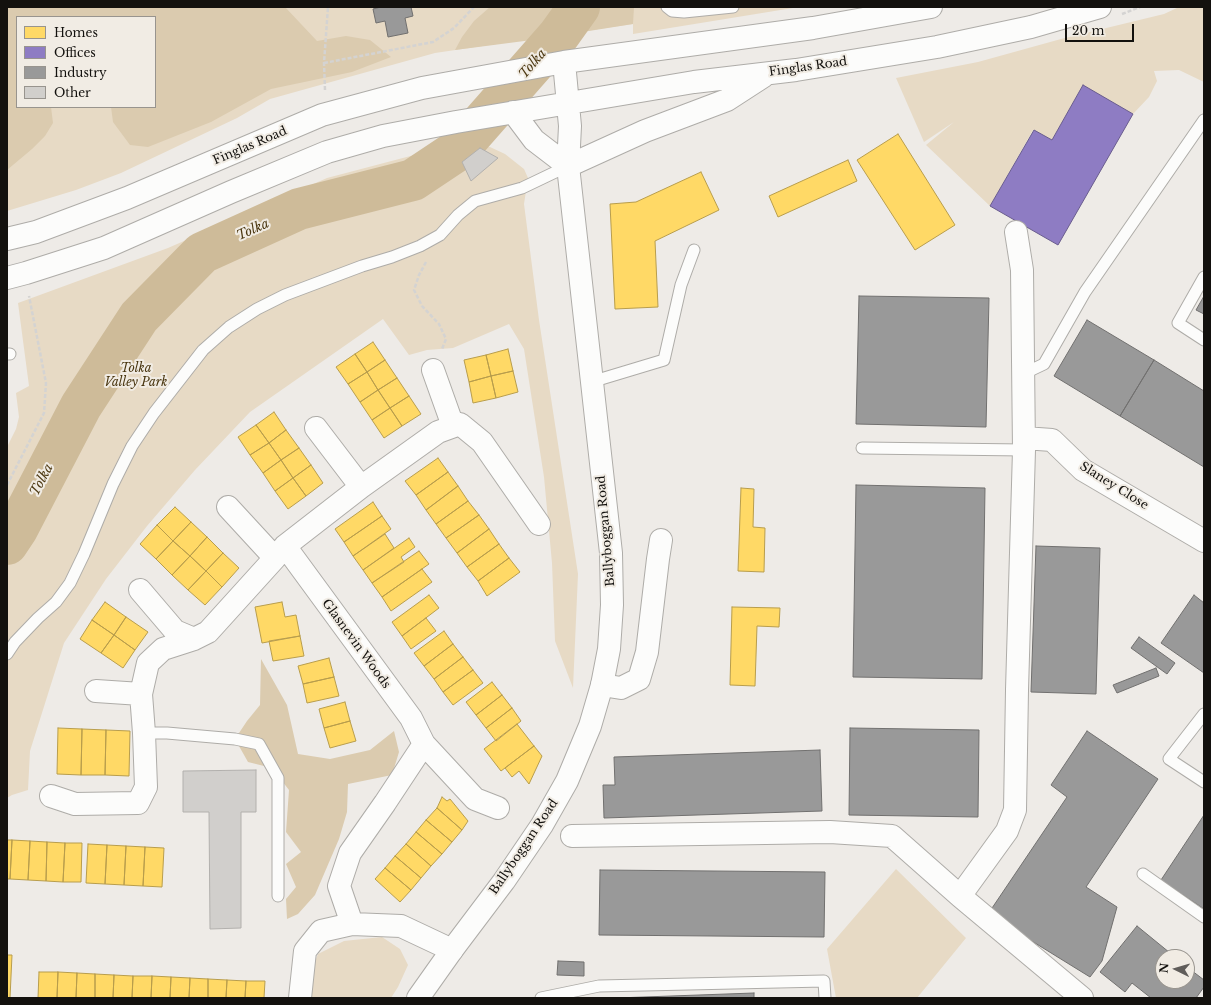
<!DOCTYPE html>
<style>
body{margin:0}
#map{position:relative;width:1211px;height:1005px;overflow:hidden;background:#eeebe7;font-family:"Libre Baskerville",serif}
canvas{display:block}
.frame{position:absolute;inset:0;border:8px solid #13110e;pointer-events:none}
.legend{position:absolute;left:16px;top:16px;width:140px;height:92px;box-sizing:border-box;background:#f1ece4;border:1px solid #98948e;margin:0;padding:5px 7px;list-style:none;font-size:12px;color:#13110e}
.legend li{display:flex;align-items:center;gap:8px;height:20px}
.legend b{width:20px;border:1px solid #98948e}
.north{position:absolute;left:1155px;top:949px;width:40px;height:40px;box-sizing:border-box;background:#f1ece4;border:1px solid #98948e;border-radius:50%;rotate:275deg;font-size:11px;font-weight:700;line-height:16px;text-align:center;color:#13110e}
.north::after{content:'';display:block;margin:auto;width:14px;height:18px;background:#605d5a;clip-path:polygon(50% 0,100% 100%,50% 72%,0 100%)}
.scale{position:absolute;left:1065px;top:24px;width:69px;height:18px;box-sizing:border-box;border:2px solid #13110e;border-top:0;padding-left:5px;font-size:12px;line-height:14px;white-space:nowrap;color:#13110e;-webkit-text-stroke:3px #f1ece4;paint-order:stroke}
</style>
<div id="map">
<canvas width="1211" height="1005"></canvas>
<div class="frame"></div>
<ul class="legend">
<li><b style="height:11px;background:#ffd966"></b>Homes</li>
<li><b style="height:11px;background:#8e7cc3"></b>Offices</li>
<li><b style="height:11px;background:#999"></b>Industry</li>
<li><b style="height:11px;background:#d1cfcc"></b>Other</li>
</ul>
<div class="north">N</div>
<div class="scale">20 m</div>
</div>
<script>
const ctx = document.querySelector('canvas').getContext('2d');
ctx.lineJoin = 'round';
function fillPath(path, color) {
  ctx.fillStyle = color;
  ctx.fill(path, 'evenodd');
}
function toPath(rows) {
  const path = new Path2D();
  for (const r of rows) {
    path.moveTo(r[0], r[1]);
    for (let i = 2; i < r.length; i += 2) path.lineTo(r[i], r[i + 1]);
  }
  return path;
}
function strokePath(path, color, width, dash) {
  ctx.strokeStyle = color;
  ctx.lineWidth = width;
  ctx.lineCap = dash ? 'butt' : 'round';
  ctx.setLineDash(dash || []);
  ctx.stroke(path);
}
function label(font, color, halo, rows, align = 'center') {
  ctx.font = font + ' "Libre Baskerville",serif';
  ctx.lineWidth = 4;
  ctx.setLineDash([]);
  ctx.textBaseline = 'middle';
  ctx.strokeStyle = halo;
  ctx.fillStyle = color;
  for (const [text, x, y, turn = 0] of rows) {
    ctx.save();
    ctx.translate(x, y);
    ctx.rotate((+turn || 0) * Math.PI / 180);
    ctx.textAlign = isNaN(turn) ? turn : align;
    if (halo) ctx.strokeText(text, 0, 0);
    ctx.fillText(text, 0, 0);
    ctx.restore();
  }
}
const green = toPath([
 [7,7,799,7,633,34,633,24,435,53,270,99,237,118,121,173,76,190,7,211],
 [17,17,155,17,155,107,17,107],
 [1179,7,1204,7,1204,82,1179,70,1154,71,1157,81,1149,97,1133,114,1082,87,1052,140,1033,130,990,206,926,145,954,122,924,142,896,78,978,62,1061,39,1164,14],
 [476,144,490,147,505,154,524,169,528,178,524,204,539,320,578,574,573,688,555,641,552,563,544,477,524,349,509,324,453,348,427,350,409,355,383,319,250,412,195,470,147,526,106,579,64,643,30,751,28,790,12,795,7,798,7,447,16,429,19,417,16,393,29,386,18,303,168,248,327,178,437,149],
 [896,869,966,938,917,998,836,998,827,949],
 [382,937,400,949,408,965,398,987,391,998,307,998,309,976,318,954,344,941]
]);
const forest = toPath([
 [7,7,285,7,317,41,346,36,370,40,391,57,352,72,271,89,211,122,148,147,130,145,113,122,111,107,155,107,155,17,17,17,17,107,51,107,53,123,45,136,32,149,7,170],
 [490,7,634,7,633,24,532,40,455,50,462,37,474,21],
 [261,659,287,705,298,754,330,759,370,750,394,731,399,752,392,775,348,784,347,812,339,839,315,895,298,914,287,919,286,899,296,887,286,864,301,852,286,832,289,790,272,768,248,762,235,739,247,721,260,705]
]);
const homes = toPath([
 [898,134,955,225,915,250,857,160,898,134],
 [848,160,857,181,778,217,769,196,848,160],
 [701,172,719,210,655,241,658,307,615,309,610,204,636,202,701,172],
 [373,342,385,360,367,372,355,354,373,342],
 [508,349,513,371,491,376,486,355,508,349],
 [355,354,367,372,348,384,336,367,355,354],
 [486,355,491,376,469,382,464,360,486,355],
 [385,360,397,378,378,390,367,372,385,360],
 [513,371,518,392,496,398,491,376,513,371],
 [367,372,378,390,360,402,348,384,367,372],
 [491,376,496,398,473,403,469,382,491,376],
 [397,378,409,396,390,408,378,390,397,378],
 [378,390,390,408,372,420,360,402,378,390],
 [409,396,421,414,402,426,390,408,409,396],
 [390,408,402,426,384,438,372,420,390,408],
 [274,412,286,430,269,443,256,425,274,412],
 [256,425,269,443,250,455,238,437,256,425],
 [286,430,299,448,281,460,269,443,286,430],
 [269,443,281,460,263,473,250,455,269,443],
 [299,448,311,465,293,478,281,460,299,448],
 [438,458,448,472,416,495,405,481,438,458],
 [281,460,293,478,275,491,263,473,281,460],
 [311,465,323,483,306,496,293,478,311,465],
 [448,472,458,486,426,510,416,495,448,472],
 [293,478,306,496,288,509,275,491,293,478],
 [458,486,468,501,436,524,426,510,458,486],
 [741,488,754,489,753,527,765,528,764,572,738,571,741,488],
 [468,501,479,515,446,538,436,524,468,501],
 [373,502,382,516,344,542,335,529,373,502],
 [175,507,191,522,173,541,157,525,175,507],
 [479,515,489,529,457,553,446,538,479,515],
 [382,516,391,529,353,556,344,542,382,516],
 [191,522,207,537,190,556,173,541,191,522],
 [157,525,173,541,156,559,140,544,157,525],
 [489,529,499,544,467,567,457,553,489,529],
 [385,534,394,548,363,570,353,556,385,534],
 [207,537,223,553,206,571,190,556,207,537],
 [409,538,415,547,401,557,404,562,372,583,363,570,409,538],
 [173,541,190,556,172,575,156,559,173,541],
 [499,544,509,558,478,581,467,567,499,544],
 [419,551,429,564,382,597,372,583,419,551],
 [223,553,239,568,222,587,206,571,223,553],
 [190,556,206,571,188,590,172,575,190,556],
 [509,558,520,572,487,596,478,581,509,558],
 [422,569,432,582,391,611,382,597,422,569],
 [206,571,222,587,205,605,188,590,206,571],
 [429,595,439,608,402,636,392,622,429,595],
 [105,602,126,617,114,635,92,620,105,602],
 [282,602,285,617,296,615,300,636,262,643,255,607,282,602],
 [732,607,780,608,779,627,757,626,755,686,730,685,732,607],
 [126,617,148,632,135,650,114,635,126,617],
 [426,618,436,631,411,649,402,636,426,618],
 [92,620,114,635,101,653,80,639,92,620],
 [444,631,453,644,424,666,414,653,444,631],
 [114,635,135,650,123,668,101,653,114,635],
 [300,636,304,656,273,661,269,641,300,636],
 [453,644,463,657,434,679,424,666,453,644],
 [463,657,473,670,443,692,434,679,463,657],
 [329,658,334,677,303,684,298,666,329,658],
 [473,670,483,683,453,705,443,692,473,670],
 [334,677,339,696,307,703,303,684,334,677],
 [492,682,502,695,476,715,466,702,492,682],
 [502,695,512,708,486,728,476,715,502,695],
 [345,702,350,721,324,728,319,709,345,702],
 [512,708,521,721,496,741,486,728,512,708],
 [350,721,356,741,330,748,324,728,350,721],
 [517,724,534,746,501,771,484,749,517,724],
 [58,728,82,729,81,775,57,774,58,728],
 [82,729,106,730,105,775,81,775,82,729],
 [106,730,130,731,129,776,105,775,106,730],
 [534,746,542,756,529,784,519,771,512,777,505,768,534,746],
 [442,797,447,801,450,799,468,821,462,830,437,808,442,797],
 [437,808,462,830,452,842,426,820,437,808],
 [426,820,452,842,442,854,416,832,426,820],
 [416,832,442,854,431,866,406,844,416,832],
 [7,840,12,840,10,879,7,879,7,840],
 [12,840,30,841,28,880,10,879,12,840],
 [30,841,47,842,46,881,28,880,30,841],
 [47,842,65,843,63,882,46,881,47,842],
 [65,843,82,843,81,882,63,882,65,843],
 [88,844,107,845,105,884,86,883,88,844],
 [406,844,431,866,421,878,395,856,406,844],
 [107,845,126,846,124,885,105,884,107,845],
 [126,846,145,847,143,886,124,885,126,846],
 [145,847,164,848,162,887,143,886,145,847],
 [395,856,421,878,411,890,385,868,395,856],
 [385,868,411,890,400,902,375,879,385,868],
 [7,955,12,955,10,998,7,998,7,955],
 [39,972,58,972,57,998,38,998,39,972],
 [58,972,77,973,76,998,57,998,58,972],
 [77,973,95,974,95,998,76,998,77,973],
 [95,974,114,975,113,998,95,998,95,974],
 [114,975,133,976,132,998,113,998,114,975],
 [133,976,152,976,151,998,132,998,133,976],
 [152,976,171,977,170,998,151,998,152,976],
 [171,977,190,978,189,998,170,998,171,977],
 [190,978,208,979,208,998,189,998,190,978],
 [208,979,227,980,226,998,208,998,208,979],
 [227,980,246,981,245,998,226,998,227,980],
 [246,981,265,981,264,998,245,998,246,981]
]);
const offices = toPath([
 [1083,85,1133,114,1058,245,990,206,1034,130,1052,140,1083,85]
]);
const industry = toPath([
 [381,7,411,7,413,16,405,18,408,33,388,37,385,21,376,23,373,9,381,7],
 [859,296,989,298,986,427,856,424,859,296],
 [1204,296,1204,314,1196,310,1204,296],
 [1087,320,1154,360,1120,416,1054,376,1087,320],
 [1154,360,1204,391,1204,467,1120,416,1154,360],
 [856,485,985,488,982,679,853,677,856,485],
 [1036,546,1100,548,1096,694,1031,692,1036,546],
 [1194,595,1204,603,1204,673,1161,643,1194,595],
 [1139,637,1175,663,1167,674,1131,648,1139,637],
 [1156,668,1159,676,1117,693,1113,685,1156,668],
 [850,728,979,730,978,817,849,815,850,728],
 [1087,731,1158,779,1086,887,1117,907,1102,961,1090,977,988,914,1067,797,1051,785,1087,731],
 [820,750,822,811,604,818,603,785,615,785,614,757,820,750],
 [1204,815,1204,909,1161,880,1204,815],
 [600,870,825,872,824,937,599,935,600,870],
 [1137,926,1175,957,1163,957,1163,981,1187,981,1187,967,1204,980,1204,987,1196,998,1151,998,1132,983,1125,992,1100,972,1137,926],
 [558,961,584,962,584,976,557,975,558,961],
 [754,993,754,998,616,998,754,993]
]);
const river = toPath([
 [7,544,17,529,81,406,139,317,202,253,299,209,413,180,458,150,559,35,579,7]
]);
const building = toPath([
 [480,148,498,158,471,181,462,162,480,148],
 [256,770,256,812,241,812,241,928,210,929,209,812,183,812,183,771,256,770]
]);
const path = toPath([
 [1122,14,1140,7],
 [324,63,433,42,454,28,474,7],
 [325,90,324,63,328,7],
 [426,262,419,275,414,290,422,306,439,324,446,339,442,349],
 [7,485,44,413,46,383,29,296]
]);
const lane = toPath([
 [667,7,672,11,684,12,733,7],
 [1204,277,1178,323,1204,340],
 [7,354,10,354],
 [1023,374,1044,364,1085,292,1204,120],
 [591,382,664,360,681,285,694,250],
 [862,448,1024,450],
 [7,654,15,642,38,618,56,602,70,583,84,554,113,484,132,446,154,413,203,350,229,327,257,309,285,295,362,266,392,257,420,246,440,235,458,215,475,201,522,188,568,166],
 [1204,714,1169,759,1204,782],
 [144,733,167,733,235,739,259,744,278,778,278,896],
 [1143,874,1204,917],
 [541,998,599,986,824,981,825,998]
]);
const street = toPath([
 [433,370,453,426],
 [316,428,361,487],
 [1024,438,1052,440,1083,470,1204,541],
 [228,507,275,558],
 [285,546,411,718,424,744,475,799,498,808],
 [140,590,175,631,194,639],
 [602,685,621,688,639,679,647,652,658,559,661,540],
 [96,691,141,694],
 [51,796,75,804,138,803,146,787,144,733,141,694,148,663,163,649,194,639,208,632,275,558,285,546,361,487,438,432,460,424,482,442,539,524],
 [572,836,830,832,892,836,960,896,1082,998],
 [960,896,1007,831,1015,810,1017,690,1024,450,1022,270,1016,232],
 [352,924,339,886,350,853,385,803,424,744],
 [300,998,305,951,321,931,352,924,401,926,452,950]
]);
const secondary = toPath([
 [513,112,534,140,568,166],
 [568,166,645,131,727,100,764,76],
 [7,239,36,232,127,198,322,115,422,88,564,62,813,28,931,7],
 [7,278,26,273,104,248,231,192,327,152,383,136,456,122,694,82,796,70,937,47,1031,27,1100,7],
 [418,998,452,950,504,881,542,825,567,781,590,726,602,685,609,649,612,605,611,553,568,166,570,126,564,62]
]);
const streetNames = [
 ["Finglas Road",808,67,-8],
 ["Finglas Road",250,146,-23],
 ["Slaney Close",1114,486,32],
 ["Ballyboggan Road",606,531,-95],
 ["Glasnevin Woods",356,644,54],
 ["Ballyboggan Road",524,847,-56]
];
const parkNames = [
 ["Tolka",136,369],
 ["Valley Park",136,383]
];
const waterNames = [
 ["Tolka",533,64,-49],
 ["Tolka",253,230,-24],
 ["Tolka",42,480,-62]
];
fillPath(green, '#e7dac5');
fillPath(forest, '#dbcbaf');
fillPath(homes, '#ffd966');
strokePath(homes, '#b89d4c', 1);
fillPath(offices, '#8e7cc3');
strokePath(offices, '#695c8d', 1);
fillPath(industry, '#999');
strokePath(industry, '#71706f', 1);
strokePath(river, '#cebb99', 42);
fillPath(building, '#d1cfcc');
strokePath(building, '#b2b0ad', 1);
strokePath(lane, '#aeaca8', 13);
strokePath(street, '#aeaca8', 24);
strokePath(secondary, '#aeaca8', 24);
strokePath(path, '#d4d3d2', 2.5, [4, 2]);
strokePath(lane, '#fcfcfb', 11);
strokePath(street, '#fcfcfb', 22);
strokePath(secondary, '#fcfcfb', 22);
label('12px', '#13110e', '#f1ece4', streetNames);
label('italic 12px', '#493610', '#f1ece4', parkNames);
label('italic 13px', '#4d3913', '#f1ece4', waterNames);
</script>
